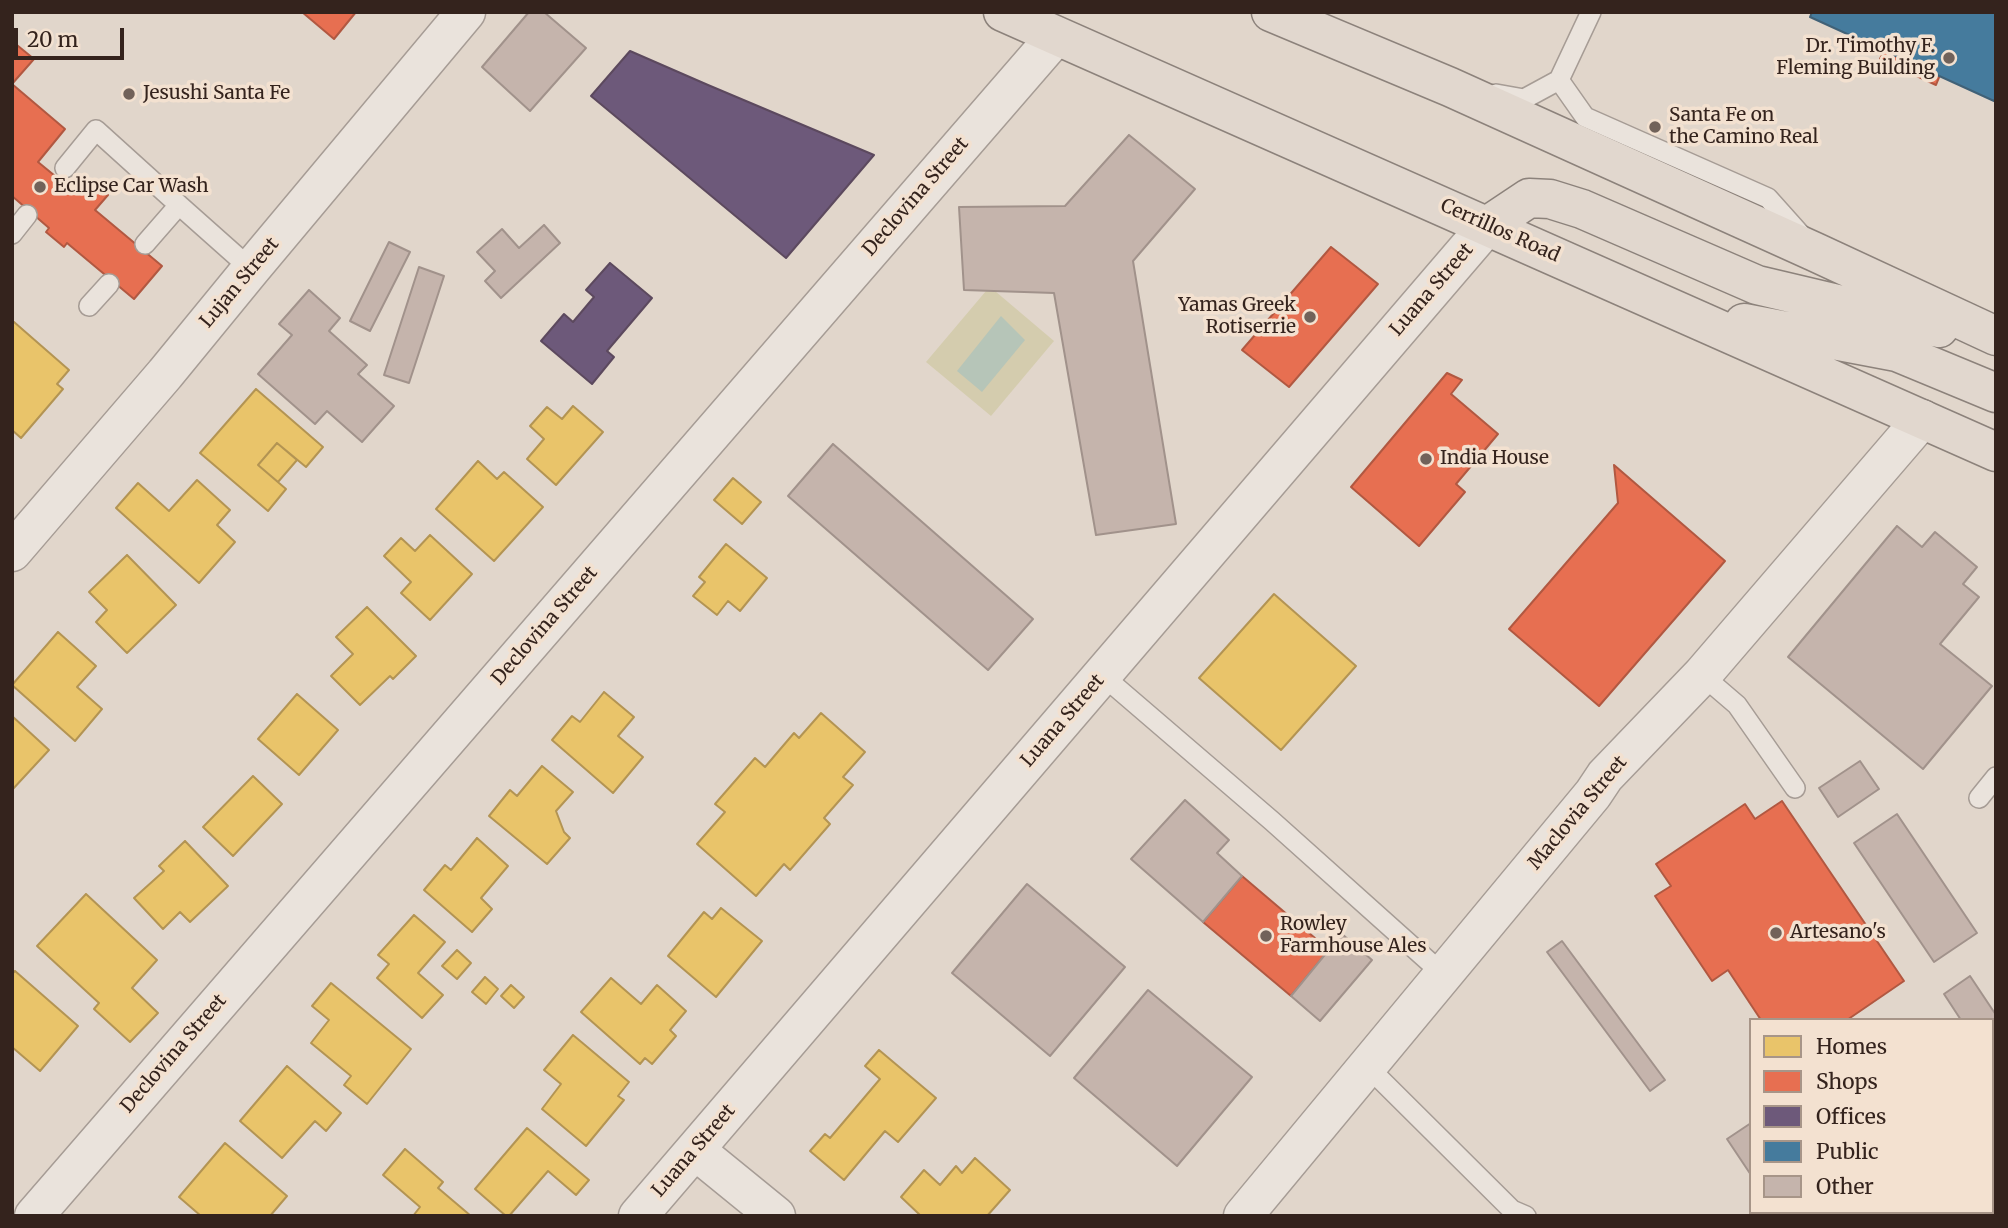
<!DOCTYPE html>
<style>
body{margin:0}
#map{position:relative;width:2008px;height:1228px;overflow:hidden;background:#e1d6cb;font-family:Merriweather,serif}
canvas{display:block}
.frame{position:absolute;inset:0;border:14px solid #34231d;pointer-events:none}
.legend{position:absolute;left:1749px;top:1018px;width:245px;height:196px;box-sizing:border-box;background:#f3e1d0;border:2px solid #a79588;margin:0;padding:9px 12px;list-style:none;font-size:21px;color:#34231d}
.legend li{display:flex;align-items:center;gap:14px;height:35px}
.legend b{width:35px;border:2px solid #a79588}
.scale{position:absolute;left:14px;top:28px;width:110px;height:32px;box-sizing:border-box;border:4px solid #34231d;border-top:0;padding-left:9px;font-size:21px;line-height:24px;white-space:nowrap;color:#34231d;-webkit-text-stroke:5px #f3e1d0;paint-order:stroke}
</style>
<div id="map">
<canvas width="2008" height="1228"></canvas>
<div class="frame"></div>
<ul class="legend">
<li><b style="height:19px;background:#e9c46a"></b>Homes</li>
<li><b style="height:19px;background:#e76f51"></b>Shops</li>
<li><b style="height:19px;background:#6d597a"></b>Offices</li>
<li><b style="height:19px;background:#457b9d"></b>Public</li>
<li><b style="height:19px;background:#c5b4ac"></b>Other</li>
</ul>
<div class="scale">20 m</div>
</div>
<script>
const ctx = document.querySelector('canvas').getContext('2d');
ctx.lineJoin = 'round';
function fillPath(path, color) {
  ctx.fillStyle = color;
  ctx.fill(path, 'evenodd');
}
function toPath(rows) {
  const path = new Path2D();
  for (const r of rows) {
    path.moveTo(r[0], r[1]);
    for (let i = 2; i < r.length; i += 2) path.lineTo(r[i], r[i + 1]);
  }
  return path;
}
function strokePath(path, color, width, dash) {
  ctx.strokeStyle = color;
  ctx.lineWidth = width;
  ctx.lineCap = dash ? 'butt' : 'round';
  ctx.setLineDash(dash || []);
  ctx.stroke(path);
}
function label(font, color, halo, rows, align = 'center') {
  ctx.font = font + ' Merriweather,serif';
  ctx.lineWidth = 7;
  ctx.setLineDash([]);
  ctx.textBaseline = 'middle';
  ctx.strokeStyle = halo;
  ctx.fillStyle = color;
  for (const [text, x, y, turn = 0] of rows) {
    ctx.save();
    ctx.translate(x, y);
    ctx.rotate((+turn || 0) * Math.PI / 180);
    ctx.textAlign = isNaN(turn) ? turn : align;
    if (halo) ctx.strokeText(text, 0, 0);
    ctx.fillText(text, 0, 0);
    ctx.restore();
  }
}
const green = toPath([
 [986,291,995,291,1054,341,991,416,926,362]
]);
const water = toPath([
 [1001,316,1025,340,982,392,957,371]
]);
const homes = toPath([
 [14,322,69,370,57,384,63,389,21,438,12,430,12,324,14,322],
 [256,389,323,447,306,467,277,443,258,465,286,489,268,511,200,453,256,389],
 [573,406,603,432,556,485,527,459,544,439,530,426,547,407,562,419,573,406],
 [277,443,297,460,278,482,258,465,277,443],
 [478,461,497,479,504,472,543,507,494,561,436,509,478,461],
 [733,478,761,502,742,524,714,500,733,478],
 [197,480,230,510,217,525,235,542,199,583,116,508,138,483,169,511,197,480],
 [430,535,472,574,430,620,401,593,411,582,384,556,401,538,415,551,430,535],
 [726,544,767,578,740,611,728,601,717,615,693,596,705,582,699,577,726,544],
 [127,555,176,605,127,653,96,622,107,610,89,592,127,555],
 [1274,594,1356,666,1281,750,1199,678,1274,594],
 [367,607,416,656,393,679,390,676,360,705,331,676,353,654,336,637,367,607],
 [58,632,96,666,77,687,102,709,75,741,12,685,58,632],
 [604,692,634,717,618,736,643,757,613,793,552,740,572,716,580,722,604,692],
 [297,694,338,730,299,775,258,739,297,694],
 [821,713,865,752,843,777,853,785,824,818,830,824,790,870,784,864,756,896,697,844,725,812,715,804,755,758,765,767,794,733,799,738,821,713],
 [12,716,49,750,12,790,12,716],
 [542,766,573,792,556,811,564,832,570,838,547,864,489,816,510,790,517,796,542,766],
 [253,776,282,804,233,856,203,827,253,776],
 [477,838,508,866,481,898,492,909,472,932,424,890,445,865,451,870,477,838],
 [185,841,228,886,190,922,180,912,163,929,134,898,164,871,159,866,185,841],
 [86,894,157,960,132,988,158,1013,130,1042,94,1009,99,1003,37,946,86,894],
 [721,908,762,941,716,997,668,956,704,912,712,919,721,908],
 [414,915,445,942,418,973,443,995,422,1018,377,978,389,964,378,955,414,915],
 [457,950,471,963,457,979,442,966,457,950],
 [15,971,78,1026,40,1071,12,1047,12,974,15,971],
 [485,977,498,989,486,1004,472,992,485,977],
 [611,978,641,1004,657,985,686,1011,670,1030,676,1036,652,1064,645,1058,640,1064,581,1012,611,978],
 [331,983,411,1049,367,1104,344,1085,351,1076,311,1043,329,1020,312,1006,331,983],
 [511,985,524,997,514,1008,501,996,511,985],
 [573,1035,629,1082,618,1096,624,1100,586,1146,542,1109,561,1084,544,1070,573,1035],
 [879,1050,936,1098,898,1142,885,1131,844,1180,810,1151,825,1134,830,1138,880,1079,865,1066,879,1050],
 [287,1066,341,1113,326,1131,315,1121,282,1158,240,1121,287,1066],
 [527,1128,589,1180,576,1195,548,1171,509,1216,506,1216,475,1189,527,1128],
 [225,1143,287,1196,270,1216,201,1216,179,1197,225,1143],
 [405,1149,443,1182,438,1188,471,1216,413,1216,420,1207,383,1175,405,1149],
 [975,1158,1010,1190,987,1216,921,1216,901,1197,924,1170,940,1185,956,1166,962,1173,975,1158]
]);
const shops = toPath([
 [302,12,356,12,334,39,302,12],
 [12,41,34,59,12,84,12,41],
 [1884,50,1940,75,1936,85,1880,59,1884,50],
 [12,84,65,129,38,162,77,194,89,179,108,195,95,210,162,266,134,299,67,243,64,247,46,232,49,228,12,196,12,84],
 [1331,247,1378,284,1289,387,1242,350,1331,247],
 [1447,373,1462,380,1451,394,1498,434,1456,484,1465,492,1419,546,1351,487,1447,373],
 [1614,465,1725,561,1599,706,1509,629,1618,503,1614,465],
 [1782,801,1904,981,1847,1020,1761,1020,1728,970,1712,981,1655,896,1671,886,1656,864,1745,804,1755,819,1782,801],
 [1242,876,1329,950,1291,996,1203,922,1242,876]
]);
const offices = toPath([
 [630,51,708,85,874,155,786,258,591,96,630,51],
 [610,263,652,298,607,351,614,357,592,384,541,341,564,314,573,322,594,297,586,290,610,263]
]);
const public = toPath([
 [1812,12,1996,12,1996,97,1994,101,1810,17,1812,12]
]);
const building = toPath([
 [529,12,544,12,586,48,530,111,482,67,529,12],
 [1129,135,1195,189,1133,261,1176,524,1096,535,1054,293,964,290,959,207,1065,206,1129,135],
 [544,225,560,243,501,298,485,281,495,271,477,252,502,229,519,248,544,225],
 [389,242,410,252,370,331,350,321,389,242],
 [419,267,444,276,409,383,384,375,419,267],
 [309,290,340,318,329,331,367,365,358,374,394,406,362,442,327,411,315,424,258,374,292,335,279,324,309,290],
 [833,444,1033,619,988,670,788,496,833,444],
 [1897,526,1922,547,1935,532,1977,567,1963,584,1979,597,1940,644,1992,686,1923,769,1788,657,1897,526],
 [1860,761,1879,789,1838,817,1819,788,1860,761],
 [1185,800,1229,840,1217,853,1242,876,1203,922,1131,859,1185,800],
 [1897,814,1977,933,1934,962,1854,843,1897,814],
 [1027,884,1125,967,1050,1056,952,973,1027,884],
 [1342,934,1372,960,1320,1021,1291,996,1342,934],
 [1562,941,1665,1080,1650,1091,1547,952,1562,941],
 [1970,976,1996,1015,1996,1071,1992,1066,1992,1020,1961,1020,1944,994,1970,976],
 [1148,990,1252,1077,1177,1166,1074,1078,1148,990],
 [1751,1123,1751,1175,1727,1139,1751,1123],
 [1992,1125,1996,1131,1996,1188,1992,1182,1992,1125],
 [1776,1212,1814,1212,1817,1216,1778,1216,1776,1212],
 [1857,1212,1895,1212,1897,1216,1860,1216,1857,1212],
 [1933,1212,1972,1212,1974,1216,1936,1216,1933,1212]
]);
const lane = toPath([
 [1559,80,1585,117,1768,198,1802,236],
 [1496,94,1524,99,1559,80,1591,12],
 [65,168,96,130,179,205],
 [12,234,27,215],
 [145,244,179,205,251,269],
 [89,306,109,284],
 [1102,675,1272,821,1444,975],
 [1702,675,1737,705,1795,788],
 [1979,798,1996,777],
 [1368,1067,1512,1210,1526,1216]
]);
const street = toPath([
 [12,552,165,374,251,269,466,12],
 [695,1150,776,1216],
 [34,1216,1056,36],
 [638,1216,1487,226],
 [1243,1216,1593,794,1605,776,1702,675,1922,419]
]);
const primary = toPath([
 [1003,12,1996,452],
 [1271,12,1450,87,1815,252,1996,336],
 [1487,226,1529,198,1550,199,1582,209,1757,285,1939,328],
 [1744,323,1897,352,1996,393]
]);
const markers = [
 [1949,58,7,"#71625a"],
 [129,94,7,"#71625a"],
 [1655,127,7,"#71625a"],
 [40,187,7,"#71625a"],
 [1310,317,7,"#71625a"],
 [1426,459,7,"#71625a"],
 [1776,933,7,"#71625a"],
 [1266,936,7,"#71625a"]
];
const poiNames = [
 ["Dr. Timothy F.",1935,47,"right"],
 ["Fleming Building",1935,69,"right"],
 ["Jesushi Santa Fe",143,94],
 ["Santa Fe on",1669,116],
 ["the Camino Real",1669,138],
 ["Eclipse Car Wash",54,187],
 ["Yamas Greek",1296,306,"right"],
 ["Rotiserrie",1296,328,"right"],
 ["India House",1440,459],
 ["Rowley",1280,925],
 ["Farmhouse Ales",1280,947],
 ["Artesano's",1790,933]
];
const streetNames = [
 ["Declovina Street",916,197,-49],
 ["Cerrillos Road",1500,231,24],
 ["Lujan Street",240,283,-50],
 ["Luana Street",1432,290,-49],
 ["Declovina Street",545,626,-49],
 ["Luana Street",1063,721,-49],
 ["Maclovia Street",1578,813,-50],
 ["Declovina Street",174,1054,-49],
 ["Luana Street",694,1151,-49]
];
fillPath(green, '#d4ccae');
fillPath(water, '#b6c5b8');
fillPath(homes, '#e9c46a');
strokePath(homes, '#b39453', 2);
fillPath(shops, '#e76f51');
strokePath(shops, '#b15841', 2);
fillPath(offices, '#6d597a');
strokePath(offices, '#5c495e', 2);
fillPath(public, '#457b9d');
strokePath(public, '#406177', 2);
fillPath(building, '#c5b4ac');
strokePath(building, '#a1928b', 2);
strokePath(lane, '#a69c95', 22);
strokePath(street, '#a69c95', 41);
strokePath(primary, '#8c827b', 41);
strokePath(lane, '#eae3dc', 19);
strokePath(street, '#eae3dc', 38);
strokePath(primary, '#e1d7ce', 38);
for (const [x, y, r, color] of markers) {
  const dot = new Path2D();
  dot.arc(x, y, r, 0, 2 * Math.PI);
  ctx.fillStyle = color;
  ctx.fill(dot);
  strokePath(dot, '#f3e1d0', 2.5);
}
label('19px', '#34231d', '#f3e1d0', poiNames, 'left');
label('19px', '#34231d', '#f3e1d0', streetNames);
</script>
